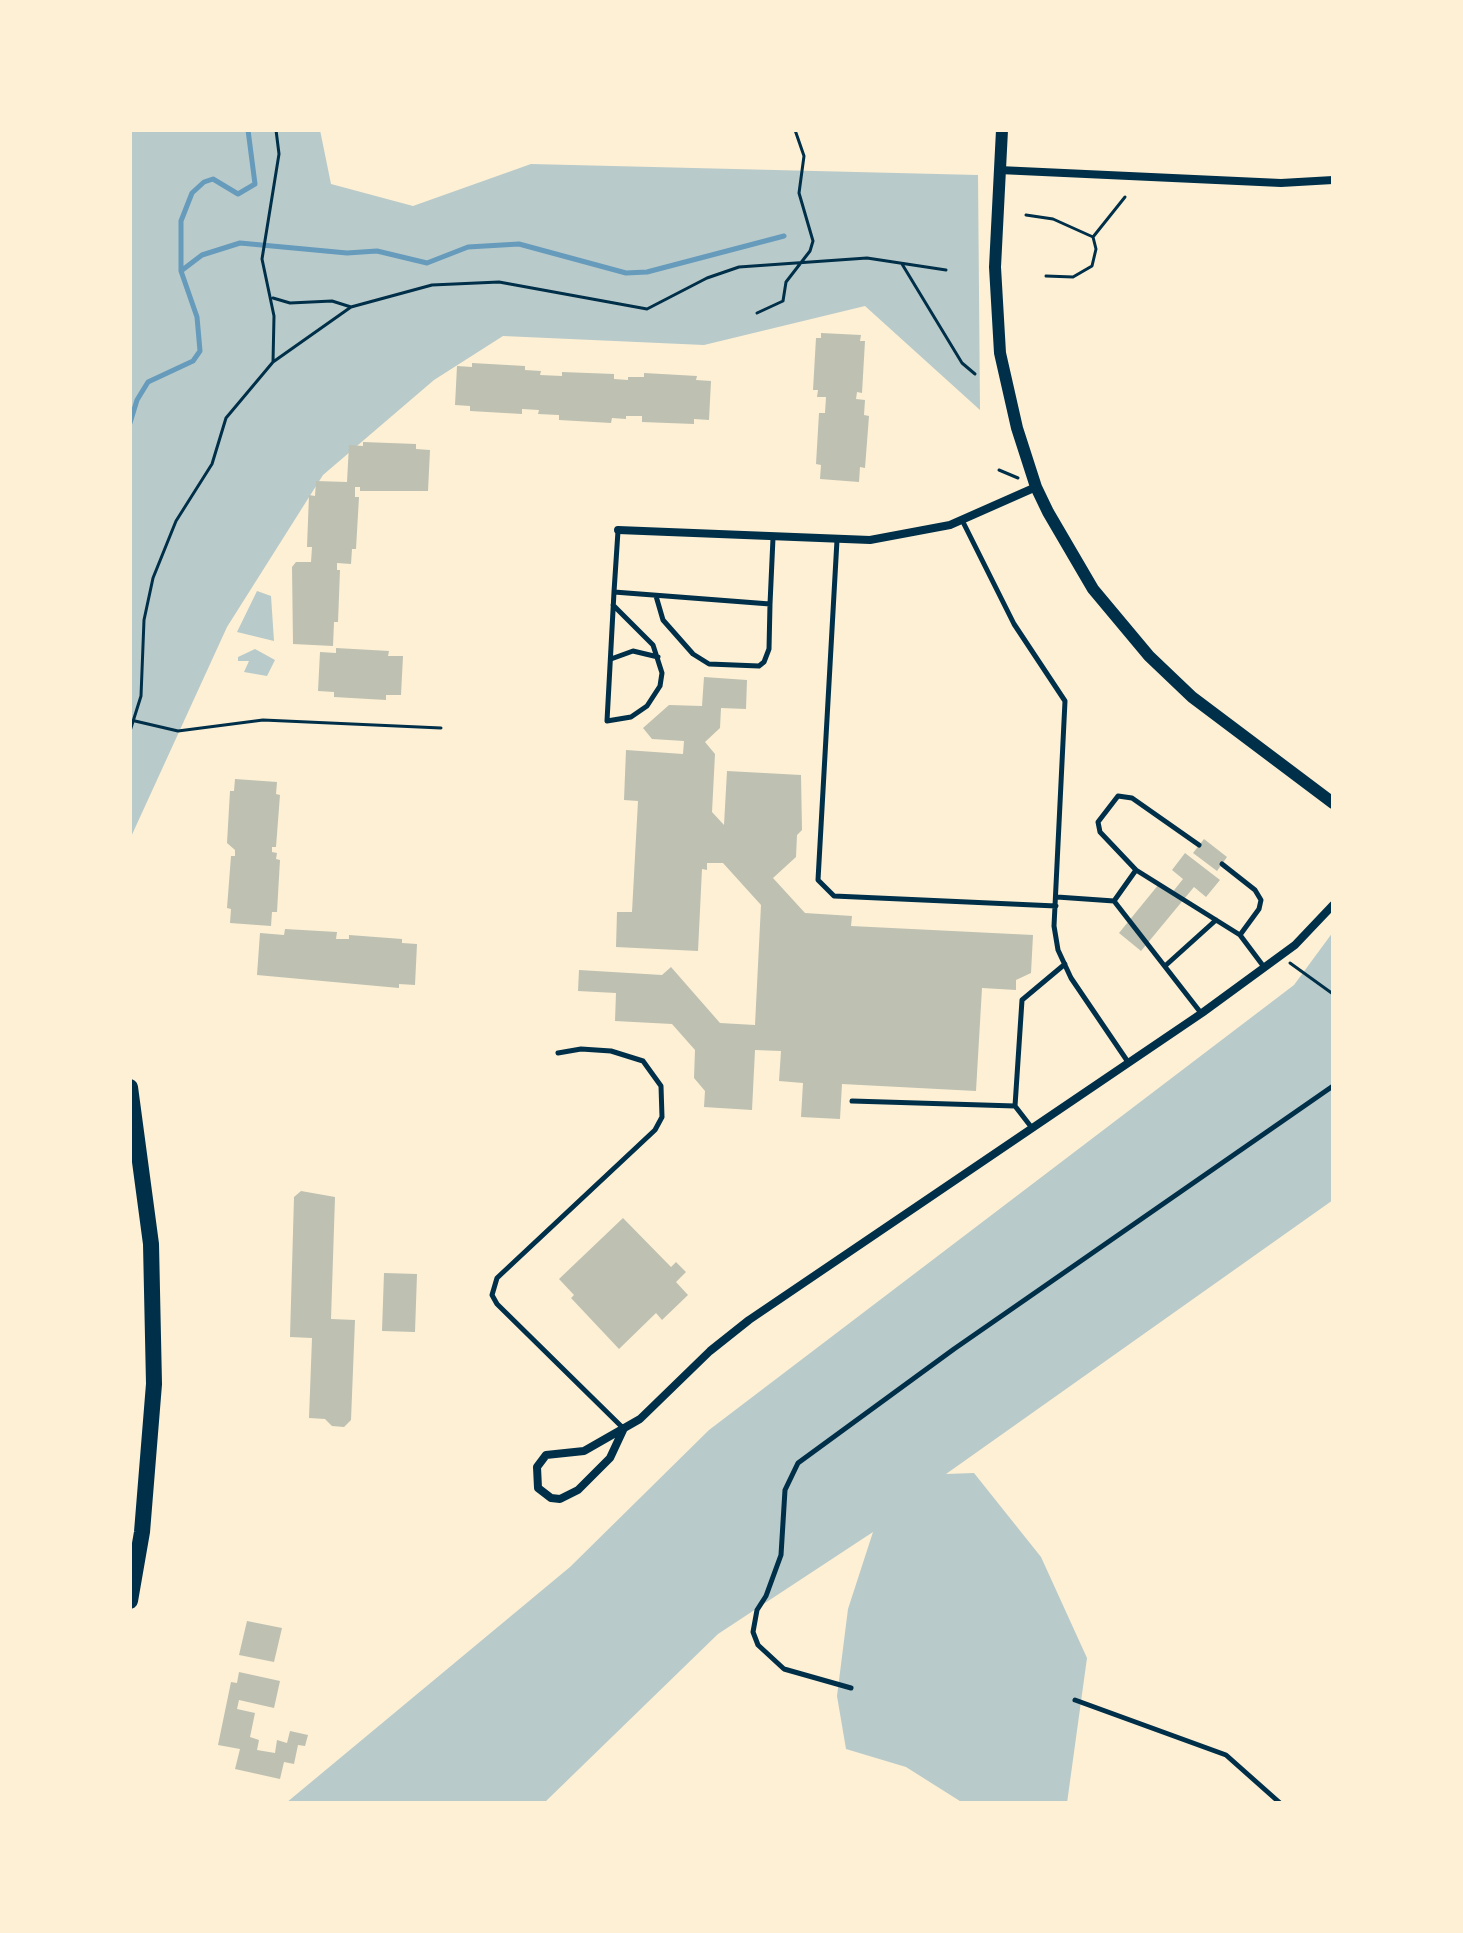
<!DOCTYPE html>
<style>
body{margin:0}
#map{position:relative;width:1463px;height:1933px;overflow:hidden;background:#fdf0d5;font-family:Rubik,sans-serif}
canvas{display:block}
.frame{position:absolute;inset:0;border:132px solid #fdf0d5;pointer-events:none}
</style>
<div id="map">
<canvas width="1463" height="1933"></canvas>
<div class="frame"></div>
</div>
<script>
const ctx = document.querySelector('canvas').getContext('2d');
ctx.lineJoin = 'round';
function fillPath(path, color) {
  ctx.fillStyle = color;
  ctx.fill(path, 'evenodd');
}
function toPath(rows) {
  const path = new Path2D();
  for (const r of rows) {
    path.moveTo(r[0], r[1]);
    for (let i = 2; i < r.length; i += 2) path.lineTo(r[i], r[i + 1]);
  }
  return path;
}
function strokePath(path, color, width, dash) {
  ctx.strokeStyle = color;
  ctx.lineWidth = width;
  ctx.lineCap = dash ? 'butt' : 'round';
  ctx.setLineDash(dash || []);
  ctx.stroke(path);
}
const green = toPath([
 [130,130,320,130,331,184,413,206,531,164,978,175,980,410,865,306,704,345,503,336,434,380,323,475,227,627,130,839],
 [257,591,271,596,274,641,237,632],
 [255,649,275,660,267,676,244,672,249,661,238,661,238,657],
 [1333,932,1333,1200,946,1474,974,1473,1041,1557,1087,1658,1067,1803,963,1803,906,1767,846,1749,837,1696,848,1609,873,1532,718,1634,544,1803,286,1803,570,1567,709,1430,1294,985]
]);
const stream = toPath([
 [181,271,202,255,240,243,347,253,377,251,427,263,468,247,519,244,626,273,647,272,784,236],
 [130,423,137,400,148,382,193,361,200,351,197,317,181,271,181,221,192,193,204,182,213,179,238,194,255,184,248,130]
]);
const building = toPath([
 [821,333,861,335,860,341,865,341,862,393,857,392,856,399,865,400,864,415,869,416,865,468,860,467,859,482,820,479,821,465,816,464,819,413,825,413,826,397,817,397,818,390,813,390,816,338,821,338],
 [472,363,525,366,525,370,541,371,540,375,562,376,562,372,614,374,614,379,628,380,628,377,644,377,644,373,697,376,696,380,711,381,709,420,694,419,694,424,642,422,642,416,626,416,626,419,612,418,611,423,559,420,559,415,538,414,539,410,522,409,522,414,470,411,470,406,455,405,457,366,472,367],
 [363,442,416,444,416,449,430,450,428,491,360,491,360,487,355,487,355,497,359,497,356,549,352,549,351,564,337,563,337,570,340,570,338,622,334,622,333,646,293,644,292,567,296,562,311,562,312,547,307,547,309,495,315,496,316,481,347,482,349,445,363,446],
 [336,648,389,651,388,656,403,656,401,695,386,695,386,700,334,697,334,692,318,691,320,652,336,653],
 [704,677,747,680,746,709,721,708,720,728,705,742,715,754,712,812,724,825,727,771,801,775,802,830,797,835,796,857,773,878,805,913,852,916,851,926,1033,935,1031,973,1016,980,1016,990,982,988,976,1091,842,1084,840,1119,801,1117,803,1083,779,1081,781,1051,755,1050,752,1110,704,1107,705,1091,694,1078,695,1050,672,1024,615,1021,616,993,578,991,579,970,662,975,671,967,720,1023,755,1025,761,905,723,863,707,863,707,870,702,869,698,951,616,947,617,912,632,912,638,801,624,800,626,750,683,754,684,741,652,739,643,728,669,705,702,706],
 [235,779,277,782,276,794,280,795,276,847,272,847,272,852,277,853,276,859,280,860,277,912,272,912,271,926,230,923,231,909,227,908,231,856,235,856,235,850,227,843,230,791,234,791],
 [1204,839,1227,857,1217,871,1193,853],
 [1185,853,1220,880,1206,897,1194,887,1141,951,1119,933,1159,884,1171,894,1183,879,1172,870],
 [285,929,337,932,336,939,349,939,349,935,402,939,402,943,417,944,415,985,399,984,399,988,257,975,260,933,284,935],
 [301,1191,335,1197,331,1319,355,1320,351,1420,344,1427,332,1426,325,1419,309,1418,312,1338,290,1337,294,1197],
 [623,1218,671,1267,676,1262,686,1272,676,1282,688,1295,662,1320,656,1313,619,1349,571,1298,574,1295,559,1279],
 [384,1273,417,1274,415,1332,382,1331],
 [247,1621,282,1628,274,1662,239,1655],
 [239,1672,280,1681,274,1708,239,1700,237,1709,255,1713,250,1737,259,1740,257,1750,275,1753,277,1740,287,1743,290,1731,308,1735,305,1746,298,1745,294,1764,284,1762,280,1779,235,1769,240,1749,218,1745,231,1682,237,1683]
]);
const path = toPath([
 [1026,215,1053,219,1093,237],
 [902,264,962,363,975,374],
 [1046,276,1073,277,1092,266,1096,249,1093,237,1125,197],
 [273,298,290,303,332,301,351,307],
 [757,313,783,301,786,282,810,251,813,241,799,193,804,156,795,130],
 [273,362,274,316,262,259,279,154,276,130],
 [999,470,1018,478],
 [135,721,178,731,263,720,441,728],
 [130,731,141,696,144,620,153,578,176,521,212,464,226,418,273,362,351,307,432,285,499,282,647,309,707,278,739,267,867,258,946,270],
 [1290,963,1333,994]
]);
const service = toPath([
 [962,520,1014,624,1065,701,1054,926,1058,950,1071,978,1128,1062],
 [837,540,818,880,834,896,1056,906],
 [614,592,770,604,773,538],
 [656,596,663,620,693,654,709,664,759,666,764,662,769,649,770,604],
 [613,605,653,645,662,673,660,686,647,706,631,717,607,721,614,592,618,531],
 [611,659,633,651,658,657],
 [1222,864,1255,890,1261,900,1259,909,1240,935],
 [1136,870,1100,832,1098,822,1118,796,1132,798,1199,845],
 [1057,897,1114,901,1201,1013],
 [1114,901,1136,870,1240,935,1264,967],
 [1165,966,1216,920],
 [558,1053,581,1049,611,1051,643,1061,661,1086,662,1117,655,1130,497,1278,492,1295,497,1304,623,1428],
 [852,1101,1015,1106],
 [1032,1128,1015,1106,1022,1000,1065,964],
 [851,1688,784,1669,758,1645,753,1632,757,1610,766,1596,781,1555,785,1490,798,1463,954,1349,1333,1086],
 [1075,1700,1226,1755,1280,1803]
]);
const minor = toPath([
 [999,170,1281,183,1333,180],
 [618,530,870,540,950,525,1036,487],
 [624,1428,610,1458,578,1490,560,1499,551,1498,538,1488,537,1467,546,1455,584,1451,640,1419,710,1351,749,1320,1202,1013,1295,945,1333,905]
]);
const tertiary = toPath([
 [1002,130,995,267,1000,353,1017,428,1036,487,1048,512,1093,589,1149,656,1192,697,1333,803]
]);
const primary = toPath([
 [130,1087,151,1244,154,1384,142,1532,130,1601]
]);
fillPath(green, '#b9caca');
strokePath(stream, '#669bbc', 5);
fillPath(building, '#bec0b2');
strokePath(path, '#003049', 3);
strokePath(service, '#003049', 5);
strokePath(minor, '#003049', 8);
strokePath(tertiary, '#003049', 12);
strokePath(primary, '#003049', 16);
</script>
